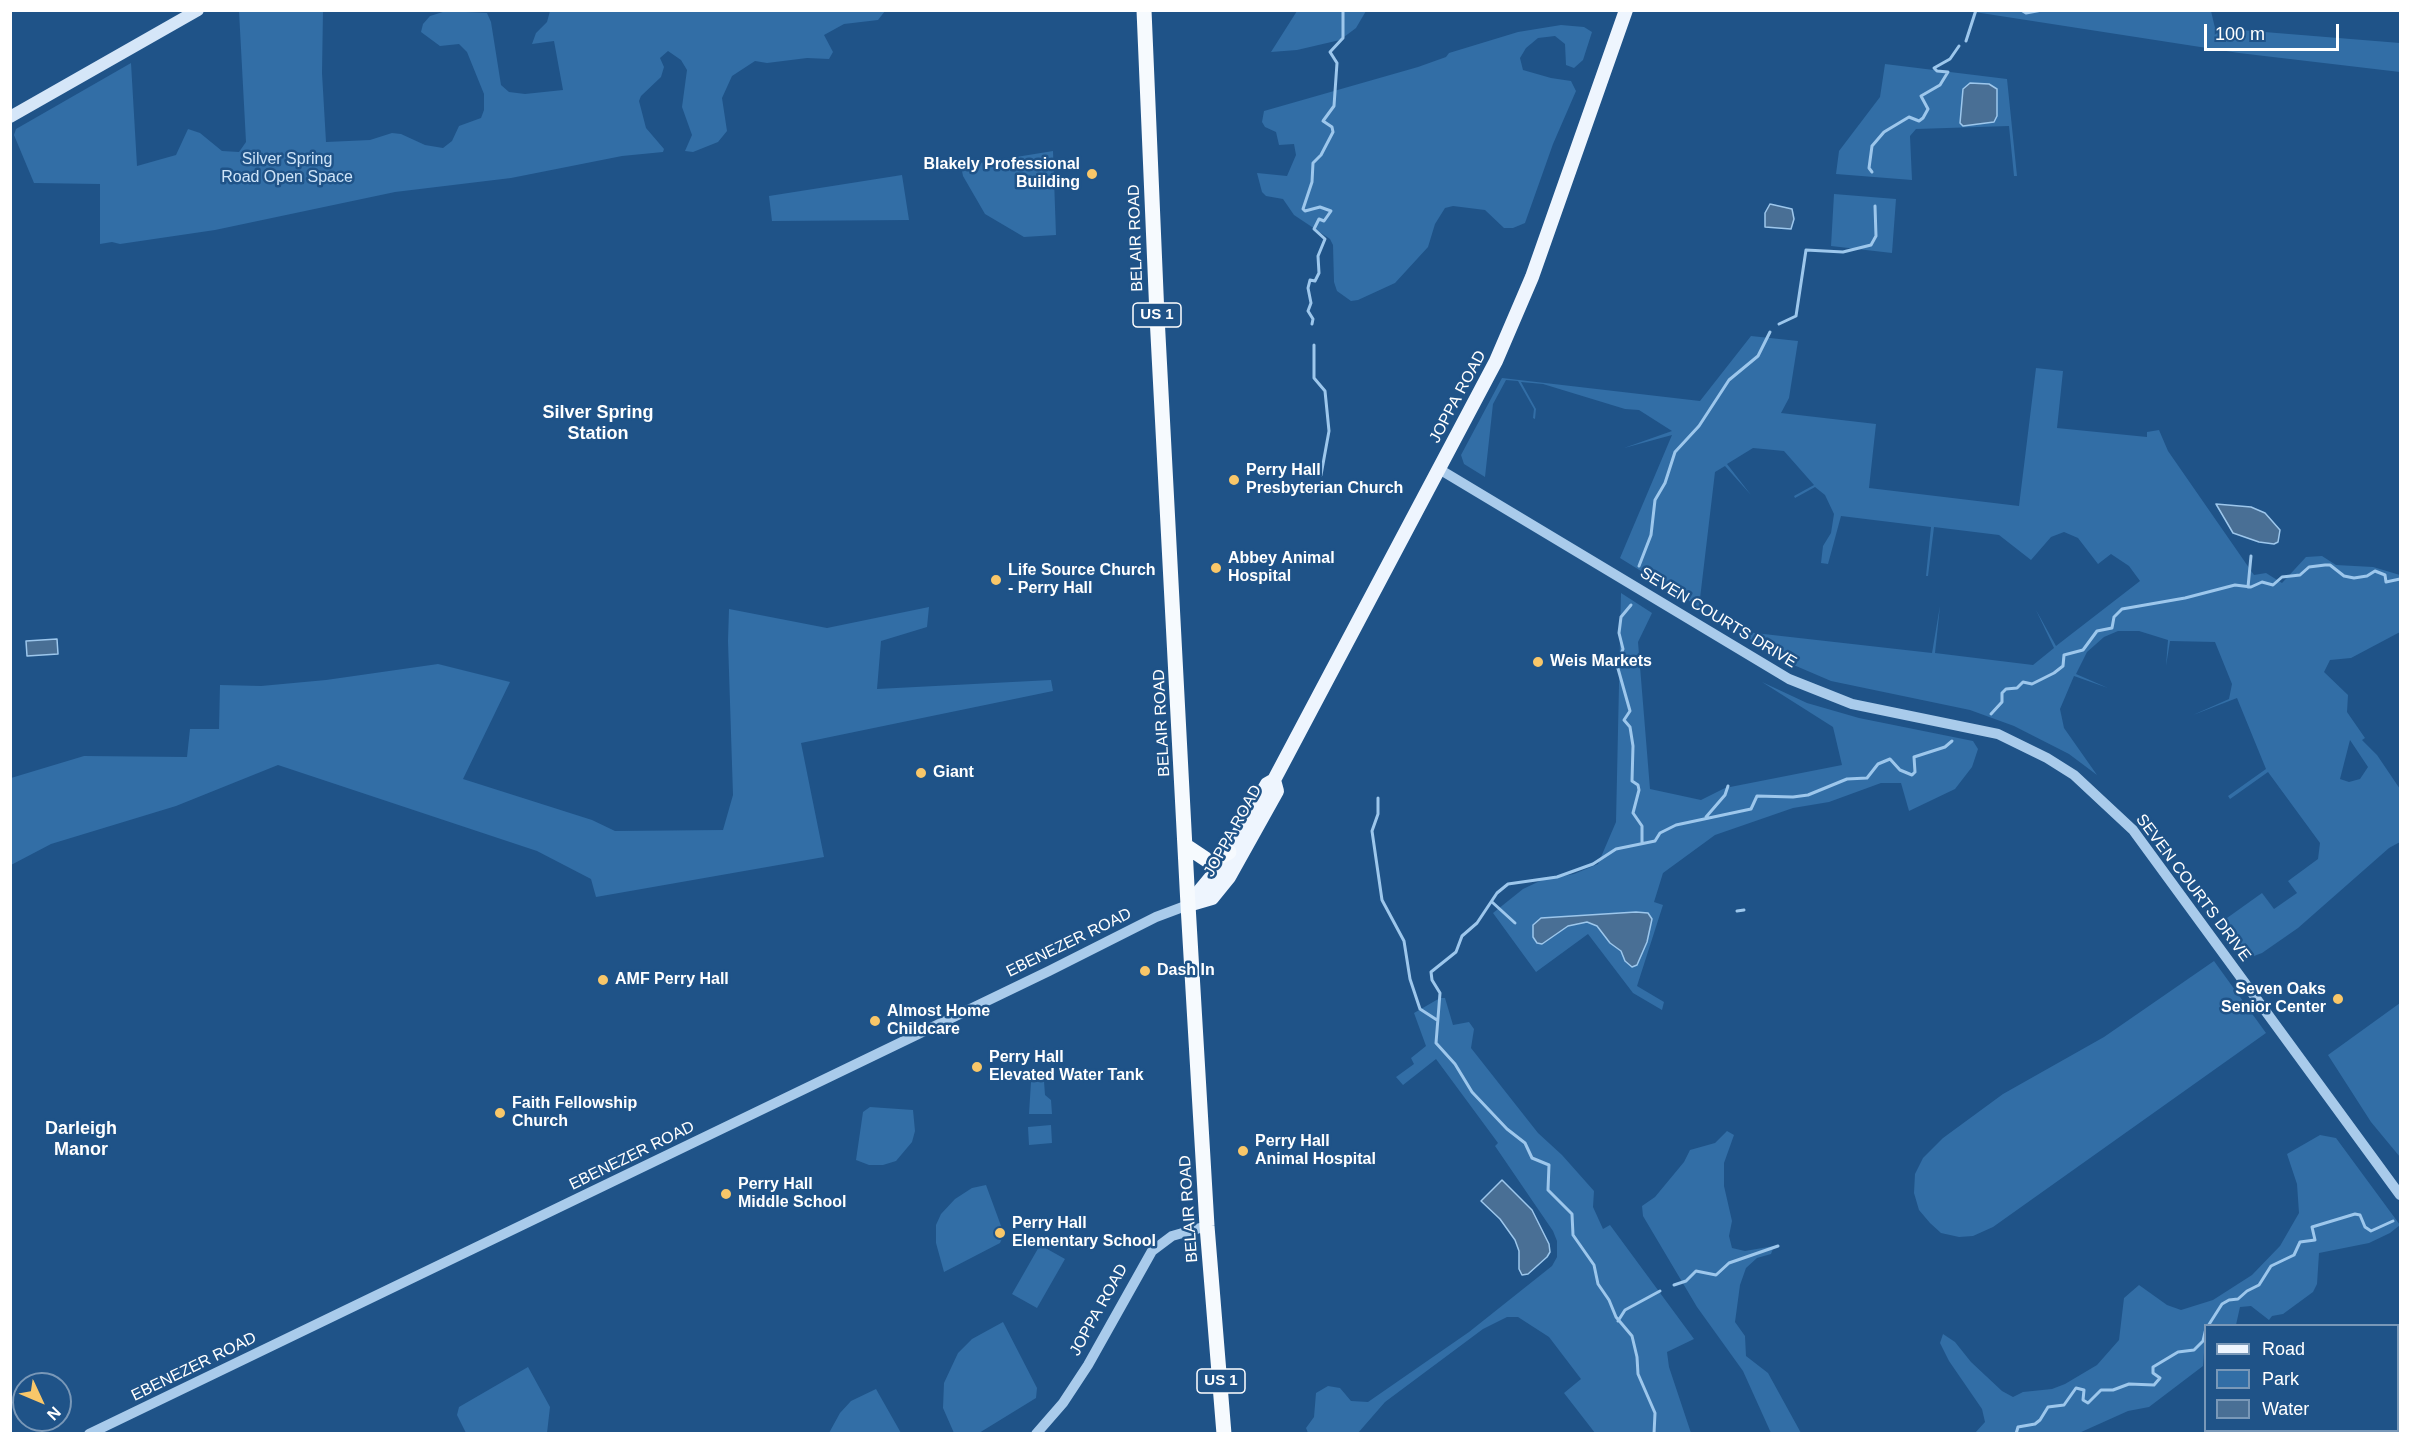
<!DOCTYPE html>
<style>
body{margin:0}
#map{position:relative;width:2411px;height:1444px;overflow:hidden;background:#1f5388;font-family:Helvetica,sans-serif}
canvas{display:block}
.frame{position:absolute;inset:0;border:12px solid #fff;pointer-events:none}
.legend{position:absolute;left:2204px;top:1324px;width:195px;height:108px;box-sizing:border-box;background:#1f5388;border:2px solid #7998b8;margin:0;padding:8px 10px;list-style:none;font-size:18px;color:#fff}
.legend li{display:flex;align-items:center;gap:12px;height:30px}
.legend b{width:30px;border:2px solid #7998b8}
.north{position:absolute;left:12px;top:1372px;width:60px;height:60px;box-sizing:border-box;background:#1f5388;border:2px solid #7998b8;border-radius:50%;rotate:134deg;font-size:16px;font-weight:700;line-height:24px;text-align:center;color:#fff}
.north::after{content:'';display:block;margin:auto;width:21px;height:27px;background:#f9c769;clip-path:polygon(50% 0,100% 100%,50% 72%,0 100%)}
.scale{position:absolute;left:2204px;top:24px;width:135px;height:27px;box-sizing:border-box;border:3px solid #fff;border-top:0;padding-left:8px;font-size:18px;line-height:21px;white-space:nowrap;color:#fff;-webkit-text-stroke:4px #1f5388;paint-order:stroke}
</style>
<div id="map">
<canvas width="2411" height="1444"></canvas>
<div class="frame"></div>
<ul class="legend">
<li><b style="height:8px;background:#eef5fe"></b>Road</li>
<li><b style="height:16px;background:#326ea6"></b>Park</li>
<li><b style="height:16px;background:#496f95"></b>Water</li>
</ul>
<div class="north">N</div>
<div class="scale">100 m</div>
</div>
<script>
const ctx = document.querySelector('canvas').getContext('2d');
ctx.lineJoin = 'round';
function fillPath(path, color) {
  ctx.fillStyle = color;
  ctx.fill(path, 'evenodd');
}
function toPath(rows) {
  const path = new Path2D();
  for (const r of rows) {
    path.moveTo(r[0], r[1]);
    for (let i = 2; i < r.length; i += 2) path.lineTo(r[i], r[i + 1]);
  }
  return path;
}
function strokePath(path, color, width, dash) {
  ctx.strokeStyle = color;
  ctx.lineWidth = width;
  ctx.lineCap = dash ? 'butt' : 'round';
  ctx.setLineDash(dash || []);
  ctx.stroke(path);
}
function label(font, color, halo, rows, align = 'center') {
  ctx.font = font + ' Helvetica,sans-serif';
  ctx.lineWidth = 5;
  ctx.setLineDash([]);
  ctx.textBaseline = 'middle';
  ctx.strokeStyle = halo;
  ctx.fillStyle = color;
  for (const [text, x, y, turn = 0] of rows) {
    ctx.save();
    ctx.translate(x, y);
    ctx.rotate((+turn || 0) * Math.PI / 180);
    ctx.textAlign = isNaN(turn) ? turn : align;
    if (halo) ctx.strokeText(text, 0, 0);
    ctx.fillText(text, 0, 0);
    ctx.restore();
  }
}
const green = toPath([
 [239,11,323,11,322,73,326,142,370,140,392,133,401,134,425,145,443,148,452,141,459,126,481,118,484,110,484,94,467,52,459,44,440,46,421,32,423,24,430,16,446,11,487,13,491,22,501,85,509,92,525,94,563,90,554,41,532,44,536,33,547,22,550,11,885,11,878,20,844,24,824,35,833,52,829,59,807,58,767,63,755,61,732,76,722,98,727,131,718,142,693,152,685,151,692,135,682,107,687,70,681,60,668,51,660,58,664,67,661,77,641,96,639,101,646,128,664,149,663,152,622,156,511,178,395,192,215,230,120,244,112,242,100,244,100,184,34,183,14,135,16,129,131,63,137,166,176,155,188,129,200,133,222,151,239,152,246,142],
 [1297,11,1297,10,1366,11,1356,28,1340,40,1297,50,1271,52],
 [1968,11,2211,11,2215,28,2400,43,2400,72,2239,53],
 [1561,25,1584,27,1592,32,1583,60,1574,68,1566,65,1565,44,1555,36,1538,38,1526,48,1520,58,1523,70,1551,78,1571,81,1576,91,1553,144,1525,223,1513,228,1504,228,1485,210,1453,206,1445,208,1435,224,1428,247,1395,283,1358,300,1351,301,1337,291,1334,282,1333,245,1330,239,1294,215,1283,199,1266,196,1262,192,1257,173,1287,176,1296,155,1294,144,1279,145,1276,132,1265,127,1262,122,1264,111,1418,67,1446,57,1449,53,1518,32],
 [1885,64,2007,79,2017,176,2014,176,2009,126,1916,129,1910,136,1912,180,1836,174,1839,151,1880,97],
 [1053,151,1056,235,1024,237,985,214,963,176,961,166],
 [902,175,909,220,772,221,769,196],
 [1834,194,1896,199,1892,253,1831,246],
 [1751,336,1798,341,1789,398,1781,413,1876,424,1869,488,2019,506,2036,368,2063,371,2057,428,2147,437,2147,432,2159,430,2168,451,2254,575,2266,573,2282,583,2306,557,2322,556,2336,565,2373,567,2400,575,2400,632,2351,658,2330,660,2324,672,2348,695,2347,712,2365,738,2362,740,2377,755,2400,789,2400,842,2389,848,2298,928,2262,953,2254,956,2250,952,2244,956,2220,923,2262,893,2274,909,2297,893,2288,881,2318,859,2320,843,2268,772,2230,799,2228,796,2266,769,2237,698,2193,715,2229,699,2232,684,2215,642,2170,641,2166,666,2168,640,2139,631,2118,631,2104,637,2087,652,2076,674,2108,688,2074,676,2060,709,2064,728,2097,775,2069,754,2014,726,1970,710,1831,681,1789,663,1737,631,1932,653,1940,606,1935,653,2033,665,2054,648,2036,610,2056,646,2140,581,2129,566,2111,554,2098,564,2078,538,2064,532,2051,537,2031,560,1999,535,1934,527,1928,576,1926,576,1931,527,1841,516,1828,564,1821,563,1823,546,1831,533,1834,514,1825,495,1815,487,1795,498,1794,496,1814,485,1784,451,1753,448,1727,464,1751,495,1725,466,1715,472,1699,607,1620,558,1672,435,1624,448,1672,431,1639,410,1625,409,1543,384,1521,382,1536,409,1535,419,1533,418,1534,409,1518,381,1506,380,1493,404,1485,477,1464,464,1461,455,1502,378,1700,401],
 [2350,740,2368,767,2360,779,2349,782,2340,779],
 [1621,593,1652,613,1638,642,1650,789,1701,800,1725,788,1842,765,1833,727,1762,682,1807,703,1859,718,1973,741,1978,749,1972,767,1955,789,1909,811,1901,783,1881,783,1829,802,1793,808,1715,835,1663,873,1654,902,1663,905,1637,986,1664,1002,1662,1010,1633,993,1588,934,1536,972,1493,913,1523,889,1542,880,1574,874,1598,864,1616,822],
 [929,607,927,627,881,641,877,689,1051,680,1053,691,801,743,824,857,596,897,591,879,537,851,278,765,176,806,51,844,11,865,11,778,84,756,187,757,190,729,219,729,220,685,261,686,326,680,438,664,510,682,463,779,592,820,615,831,723,830,733,795,728,641,729,609,827,628],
 [2214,961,2266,1033,1993,1227,1973,1236,1959,1237,1941,1233,1930,1223,1919,1210,1914,1193,1915,1174,1923,1158,1943,1138,2003,1094,2104,1037],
 [1440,998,1445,998,1453,1025,1469,1022,1474,1029,1471,1048,1538,1133,1562,1155,1594,1191,1593,1207,1603,1229,1610,1225,1694,1339,1667,1352,1669,1367,1691,1433,1595,1433,1564,1393,1581,1379,1549,1337,1518,1317,1507,1317,1483,1329,1385,1402,1358,1433,1308,1433,1306,1428,1314,1417,1316,1393,1328,1386,1340,1388,1351,1401,1368,1402,1469,1332,1552,1266,1557,1257,1557,1241,1553,1231,1495,1146,1498,1143,1436,1059,1403,1085,1396,1077,1414,1064,1411,1058,1426,1046,1414,1013],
 [2400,1003,2400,1157,2371,1122,2328,1055],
 [1044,1081,1045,1095,1051,1100,1052,1114,1029,1114,1031,1082],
 [870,1107,913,1110,915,1131,912,1142,896,1161,883,1165,869,1165,856,1160,863,1112],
 [1051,1125,1052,1143,1029,1145,1028,1127],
 [1727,1131,1734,1135,1724,1163,1724,1186,1732,1221,1729,1236,1732,1248,1745,1251,1774,1246,1771,1254,1757,1258,1746,1268,1740,1285,1735,1322,1745,1336,1746,1356,1768,1373,1801,1433,1771,1433,1743,1371,1697,1307,1643,1216,1642,1206,1655,1197,1684,1162,1690,1150,1715,1143],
 [2320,1135,2336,1138,2400,1225,2390,1233,2369,1243,2319,1253,2317,1284,2313,1292,2283,1314,2272,1316,2269,1320,2251,1306,2240,1307,2236,1325,2206,1326,2203,1366,2149,1407,2128,1411,2079,1433,1975,1433,1985,1422,1982,1409,1949,1361,1940,1343,1943,1334,1955,1342,1971,1362,2002,1391,2013,1397,2023,1392,2052,1389,2065,1384,2097,1365,2119,1340,2124,1298,2139,1285,2167,1305,2181,1310,2213,1300,2252,1275,2280,1246,2299,1213,2297,1184,2287,1154],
 [986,1185,1004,1234,1000,1243,944,1272,936,1243,936,1225,941,1214,955,1199,972,1188],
 [1040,1245,1065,1259,1037,1308,1012,1294],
 [1003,1322,1037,1388,1036,1398,979,1433,954,1433,943,1408,944,1383,958,1353,972,1339],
 [528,1367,550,1407,547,1433,466,1433,457,1415,459,1407],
 [876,1389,901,1433,829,1433,840,1413,851,1401]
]);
const water = toPath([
 [1970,83,1989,84,1997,89,1997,116,1994,122,1963,126,1960,123,1963,89,1970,83],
 [1770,204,1792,209,1794,219,1791,229,1765,227,1765,213,1770,204],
 [2216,504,2251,507,2265,513,2280,530,2278,542,2274,544,2259,542,2233,533,2216,504],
 [57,639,58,654,27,656,26,641,57,639],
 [1636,912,1648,913,1652,919,1647,942,1637,965,1632,967,1625,961,1621,951,1610,943,1597,926,1587,922,1568,926,1542,944,1537,943,1533,937,1533,925,1541,918,1636,912],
 [1502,1180,1532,1210,1549,1244,1550,1252,1547,1257,1528,1274,1522,1275,1519,1269,1519,1251,1515,1240,1500,1219,1481,1201,1502,1180]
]);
const stream = toPath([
 [2021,10,2026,13,2042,10],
 [1966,41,1976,10],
 [1872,172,1869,168,1872,146,1884,132,1909,117,1919,121,1923,118,1928,109,1921,96,1940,85,1948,72,1937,71,1934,68,1950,59,1959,46],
 [1312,324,1313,319,1308,311,1311,303,1308,288,1310,280,1315,281,1319,273,1318,256,1325,239,1314,229,1319,219,1324,221,1331,211,1320,207,1305,211,1303,209,1312,182,1313,163,1321,155,1333,132,1332,127,1323,121,1334,106,1337,63,1330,52,1343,38,1343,10],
 [1779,324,1796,316,1806,250,1843,252,1871,245,1876,236,1875,206],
 [1314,345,1314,378,1325,391,1329,431,1321,475],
 [1639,566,1651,535,1655,500,1665,483,1675,452,1699,426,1729,380,1758,356,1770,332],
 [2248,587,2251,556],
 [1631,605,1621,617,1619,633,1623,649,1617,665,1630,711,1624,720,1630,727,1633,746,1632,781,1638,785,1639,790,1633,813,1642,826,1642,843],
 [1991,714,2002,702,2002,693,2006,689,2017,688,2023,682,2032,684,2054,673,2063,666,2064,655,2083,650,2097,631,2112,628,2114,617,2122,609,2185,598,2235,585,2251,587,2262,582,2273,585,2282,577,2300,575,2309,567,2325,565,2330,565,2344,576,2354,578,2367,576,2375,571,2385,575,2386,582,2400,579],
 [1378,798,1378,814,1372,831,1382,900,1404,941,1410,979,1420,1009,1437,1020],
 [1706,817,1725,795,1728,786],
 [1492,902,1515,923],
 [1737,911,1744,910],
 [1674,1285,1686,1281,1696,1271,1716,1275,1729,1263,1778,1246],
 [1618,1321,1625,1310,1660,1291],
 [2208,1326,2222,1304,2229,1300,2238,1299,2247,1291,2259,1285,2271,1266,2294,1255,2300,1242,2315,1240,2312,1227,2355,1214,2360,1215,2365,1227,2371,1231,2393,1221],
 [1654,1434,1655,1413,1638,1374,1637,1357,1632,1336,1616,1317,1609,1300,1598,1284,1594,1265,1573,1235,1572,1214,1548,1190,1549,1165,1532,1158,1525,1143,1507,1129,1472,1092,1455,1064,1436,1043,1440,993,1432,980,1431,972,1456,952,1462,936,1477,923,1497,893,1508,884,1557,877,1593,864,1616,849,1655,841,1660,833,1676,825,1751,809,1757,796,1793,797,1808,795,1847,779,1867,778,1878,764,1890,759,1900,770,1912,775,1915,772,1914,757,1945,747,1952,741],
 [2016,1434,2018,1427,2035,1424,2040,1420,2048,1407,2064,1405,2076,1388,2084,1390,2083,1400,2088,1403,2101,1390,2113,1390,2129,1384,2154,1385,2160,1378,2153,1373,2153,1367,2178,1352,2194,1350,2203,1341,2206,1328]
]);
const tertiary = toPath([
 [1439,469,1789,679,1852,704,1998,734,2047,758,2074,775,2133,830,2400,1195],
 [89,1434,1049,971,1156,917,1188,905],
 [1036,1434,1063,1403,1088,1365,1152,1251,1172,1236,1207,1226]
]);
const secondary = toPath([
 [10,117,198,10]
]);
const primary = toPath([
 [1188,905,1217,870,1267,784,1274,780,1496,361,1532,277,1626,10],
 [1188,905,1212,898,1229,877,1277,791,1274,780]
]);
const trunk = toPath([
 [1144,10,1157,316,1188,905,1207,1226,1224,1434],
 [1186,846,1210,862,1229,852]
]);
const markers = [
 [1092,174,6,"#f9c769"],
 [1234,480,6,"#f9c769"],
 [1216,568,6,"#f9c769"],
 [996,580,6,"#f9c769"],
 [1538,662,6,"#f9c769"],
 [921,773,6,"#f9c769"],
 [1145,971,6,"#f9c769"],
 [603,980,6,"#f9c769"],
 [2338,999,6,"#f9c769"],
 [875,1021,6,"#f9c769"],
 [977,1067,6,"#f9c769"],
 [500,1113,6,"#f9c769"],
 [1243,1151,6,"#f9c769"],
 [726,1194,6,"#f9c769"],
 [1000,1233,6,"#f9c769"]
];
const shields = [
 [1157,315,48],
 [1221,1381,48]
];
const shieldNames = [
 ["US 1",1157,315],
 ["US 1",1221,1381]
];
const parkNames = [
 ["Silver Spring",287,160],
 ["Road Open Space",287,178]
];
const poiNames = [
 ["Blakely Professional",1080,165,"right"],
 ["Building",1080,183,"right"],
 ["Perry Hall",1246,471],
 ["Presbyterian Church",1246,489],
 ["Abbey Animal",1228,559],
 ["Hospital",1228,577],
 ["Life Source Church",1008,571],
 ["- Perry Hall",1008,589],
 ["Weis Markets",1550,662],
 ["Giant",933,773],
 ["Dash In",1157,971],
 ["AMF Perry Hall",615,980],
 ["Seven Oaks",2326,990,"right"],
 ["Senior Center",2326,1008,"right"],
 ["Almost Home",887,1012],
 ["Childcare",887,1030],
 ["Perry Hall",989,1058],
 ["Elevated Water Tank",989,1076],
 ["Faith Fellowship",512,1104],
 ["Church",512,1122],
 ["Perry Hall",1255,1142],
 ["Animal Hospital",1255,1160],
 ["Perry Hall",738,1185],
 ["Middle School",738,1203],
 ["Perry Hall",1012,1224],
 ["Elementary School",1012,1242]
];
const streetNames = [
 ["BELAIR ROAD",1136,238,-92],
 ["JOPPA ROAD",1458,397,-62],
 ["SEVEN COURTS DRIVE",1718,618,31],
 ["BELAIR ROAD",1162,723,-93],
 ["JOPPA ROAD",1233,831,-61],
 ["SEVEN COURTS DRIVE",2193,888,53],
 ["EBENEZER ROAD",1069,943,-26],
 ["EBENEZER ROAD",632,1156,-26],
 ["BELAIR ROAD",1189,1209,-94],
 ["JOPPA ROAD",1099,1310,-61],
 ["EBENEZER ROAD",194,1367,-26]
];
const neighbourhoodNames = [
 ["Silver Spring",598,413],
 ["Station",598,434],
 ["Darleigh",81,1129],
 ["Manor",81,1150]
];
fillPath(green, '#326ea6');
fillPath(water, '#496f95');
strokePath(water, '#9dc7ec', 1.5);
strokePath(stream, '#9dc7ec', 3);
strokePath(tertiary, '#a9cbeb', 10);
strokePath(secondary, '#d5e6f8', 12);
strokePath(primary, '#eef5fe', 14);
strokePath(trunk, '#f6fafe', 15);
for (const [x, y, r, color] of markers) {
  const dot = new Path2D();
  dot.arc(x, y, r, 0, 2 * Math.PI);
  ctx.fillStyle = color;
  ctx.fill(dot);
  strokePath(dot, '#1f5388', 2);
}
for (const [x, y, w] of shields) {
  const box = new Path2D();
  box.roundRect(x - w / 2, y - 12, w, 24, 4.5);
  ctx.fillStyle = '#1f5388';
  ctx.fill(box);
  strokePath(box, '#fff', 1.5);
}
label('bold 15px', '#fff', null, shieldNames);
label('16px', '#cee4f8', '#1f5388', parkNames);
label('bold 16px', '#fff', '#1f5388', poiNames, 'left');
label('16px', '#fff', '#1f5388', streetNames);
label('bold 18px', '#fff', '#1f5388', neighbourhoodNames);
</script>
